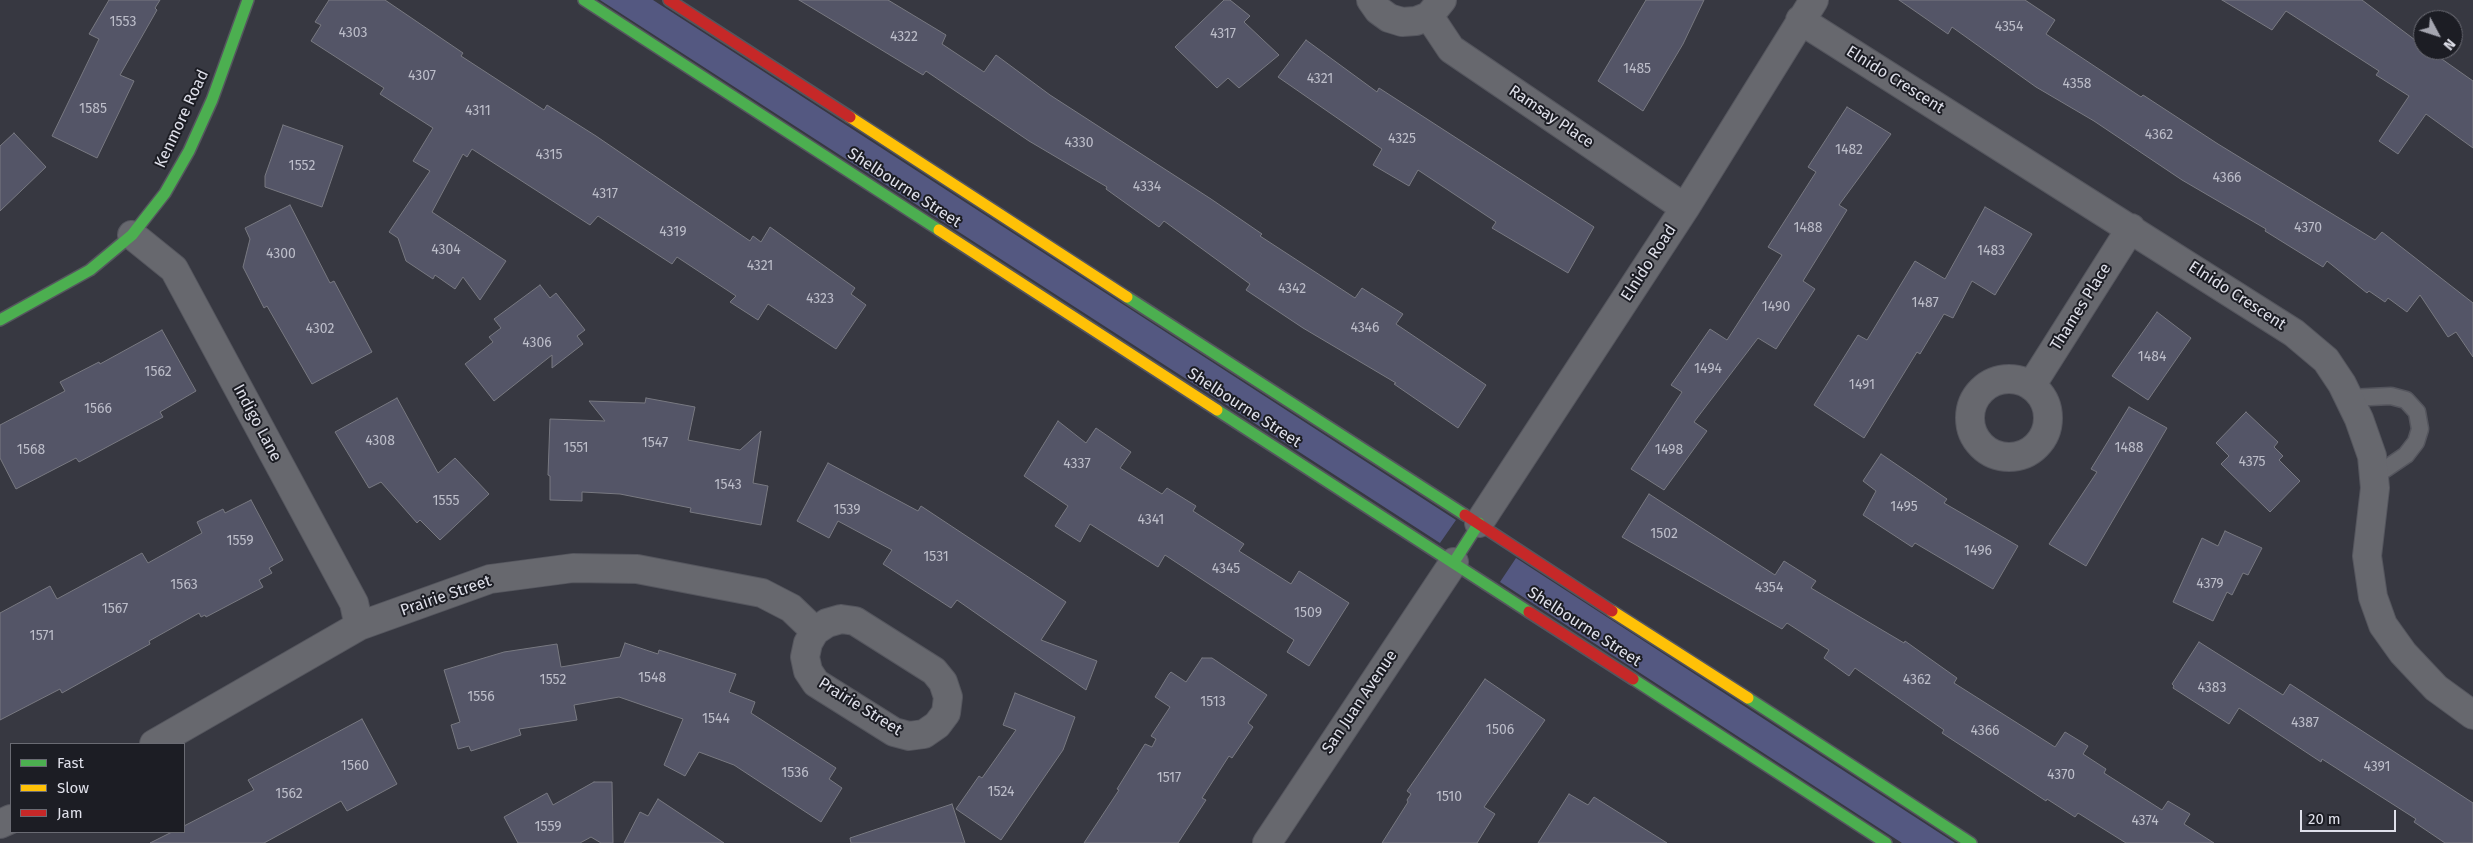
<!DOCTYPE html>
<style>
body{margin:0}
#map{position:relative;width:2473px;height:843px;overflow:hidden;background:#373841;font-family:"Fira Sans",sans-serif}
canvas{display:block}
.legend{position:absolute;left:10px;top:743px;width:175px;height:90px;box-sizing:border-box;background:#1c1d24;border:1px solid #6a6b73;margin:0;padding:6px 9px;list-style:none;font-size:15px;color:#dfe0ea}
.legend li{display:flex;align-items:center;gap:10px;height:25px}
.legend b{width:25px;border:1px solid #6a6b73}
.north{position:absolute;left:2413px;top:10px;width:50px;height:50px;box-sizing:border-box;background:#1c1d24;border:1px solid #6a6b73;border-radius:50%;rotate:130deg;font-size:14px;font-weight:700;line-height:20px;text-align:center;color:#dfe0ea}
.north::after{content:'';display:block;margin:auto;width:18px;height:22px;background:#a4a5af;clip-path:polygon(50% 0,100% 100%,50% 72%,0 100%)}
.scale{position:absolute;left:2300px;top:810px;width:96px;height:22px;box-sizing:border-box;border:2px solid #dfe0ea;border-top:0;padding-left:6px;font-size:15px;line-height:18px;white-space:nowrap;color:#dfe0ea;-webkit-text-stroke:4px #1c1d24;paint-order:stroke}
</style>
<div id="map">
<canvas width="2473" height="843"></canvas>
<ul class="legend">
<li><b style="height:6px;background:#4caf50"></b>Fast</li>
<li><b style="height:6px;background:#ffc107"></b>Slow</li>
<li><b style="height:6px;background:#c62828"></b>Jam</li>
</ul>
<div class="north">N</div>
<div class="scale">20 m</div>
</div>
<script>
const ctx = document.querySelector('canvas').getContext('2d');
ctx.lineJoin = 'round';
function fillPath(path, color) {
  ctx.fillStyle = color;
  ctx.fill(path, 'evenodd');
}
function toPath(rows) {
  const path = new Path2D();
  for (const r of rows) {
    if (r.length === 3) {
      path.moveTo(r[0] + r[2], r[1]);
      path.arc(r[0], r[1], r[2], 0, 2 * Math.PI);
      continue;
    }
    path.moveTo(r[0], r[1]);
    for (let i = 2; i < r.length; i += 2) path.lineTo(r[i], r[i + 1]);
  }
  return path;
}
function strokePath(path, color, width, dash) {
  ctx.strokeStyle = color;
  ctx.lineWidth = width;
  ctx.lineCap = dash ? 'butt' : 'round';
  ctx.setLineDash(dash || []);
  ctx.stroke(path);
}
function label(font, color, halo, rows, align = 'center') {
  ctx.font = font + ' "Fira Sans",sans-serif';
  ctx.lineWidth = 4;
  ctx.setLineDash([]);
  ctx.textBaseline = 'middle';
  ctx.strokeStyle = halo;
  ctx.fillStyle = color;
  for (const [text, x, y, turn = 0] of rows) {
    ctx.save();
    ctx.translate(x, y);
    ctx.rotate((+turn || 0) * Math.PI / 180);
    ctx.textAlign = isNaN(turn) ? turn : align;
    if (halo) ctx.strokeText(text, 0, 0);
    ctx.fillText(text, 0, 0);
    ctx.restore();
  }
}
const green = toPath([
 [600,0,653,0,1456,520,1440,543],
 [1516,558,1955,843,1902,843,1500,582]
]);
const building = toPath([
 [109,0,160,0,155,8,157,10,120,75,134,81,97,158,52,136,99,39,89,34,109,0],
 [329,0,385,0,463,53,461,56,544,110,547,105,596,136,750,241,753,236,761,242,770,227,855,288,851,294,866,305,836,349,768,304,758,320,730,302,736,296,677,257,672,264,598,216,590,225,472,149,467,157,463,154,432,212,506,261,480,300,463,277,455,289,435,275,433,279,406,261,398,238,389,232,430,171,413,161,433,128,380,94,384,88,311,41,321,25,315,22,329,0],
 [799,0,888,0,946,35,942,44,984,72,996,55,1050,95,1211,199,1262,234,1260,236,1355,298,1362,288,1403,314,1396,324,1486,385,1458,428,1394,384,1396,383,1303,328,1246,290,1250,284,1164,221,1159,227,1106,189,1107,187,1029,141,926,71,923,75,799,0],
 [1224,0,1230,0,1250,16,1244,22,1279,55,1239,88,1228,78,1217,88,1175,47,1224,0],
 [1646,0,1704,0,1683,44,1643,111,1598,81,1646,0],
 [1899,0,2025,0,2055,20,2046,34,2141,97,2143,95,2218,144,2375,240,2382,232,2473,303,2473,357,2456,332,2448,337,2420,295,2407,312,2388,298,2385,302,2369,291,2367,293,2327,261,2323,267,2265,231,2266,229,2182,180,2094,121,2036,87,1952,27,1948,34,1899,0],
 [2222,0,2362,0,2423,46,2423,50,2429,50,2473,81,2473,148,2426,114,2398,154,2379,141,2409,96,2376,75,2379,71,2286,11,2272,30,2222,0],
 [1306,40,1377,92,1379,88,1594,227,1568,273,1492,228,1496,222,1418,170,1409,186,1373,165,1382,149,1278,77,1306,40],
 [1847,107,1891,134,1839,205,1847,210,1803,281,1815,289,1776,349,1758,338,1694,422,1707,431,1664,490,1631,469,1682,392,1671,385,1710,329,1727,340,1782,255,1768,247,1816,172,1808,167,1847,107],
 [283,125,343,146,322,207,265,187,265,176,283,125],
 [14,133,46,167,0,211,0,146,14,133],
 [290,205,330,283,334,281,372,352,312,384,267,306,264,308,243,267,250,239,245,228,290,205],
 [1985,207,2032,234,1995,295,1972,281,1953,318,1944,314,1920,354,1917,352,1864,438,1814,405,1858,335,1867,340,1915,261,1945,279,1985,207],
 [540,285,550,298,556,293,585,330,577,336,583,344,552,368,552,355,494,401,465,364,493,342,489,337,501,328,494,319,540,285],
 [2157,312,2191,338,2148,400,2112,376,2157,312],
 [162,330,196,391,160,412,163,417,79,462,76,458,16,489,0,458,0,425,65,391,60,382,99,362,100,364,162,330],
 [397,398,438,473,455,458,489,494,440,540,420,520,417,523,381,482,369,488,335,432,397,398],
 [646,398,695,407,688,440,740,450,761,431,753,483,768,486,761,525,690,512,691,508,620,494,582,492,582,501,550,500,550,476,548,475,550,419,605,421,589,401,645,403,646,398],
 [2129,407,2167,428,2086,566,2049,544,2097,472,2091,469,2129,407],
 [2246,412,2278,442,2274,447,2283,456,2279,460,2300,481,2270,512,2221,464,2229,456,2216,443,2246,412],
 [1058,421,1086,443,1096,428,1131,452,1120,468,1162,494,1167,488,1196,506,1193,511,1244,544,1239,551,1291,584,1299,571,1349,603,1309,666,1287,652,1294,640,1165,555,1158,567,1090,524,1080,542,1055,526,1068,506,1024,476,1058,421],
 [1881,454,1947,499,1944,503,2018,546,1993,589,1915,543,1912,547,1863,515,1876,491,1863,481,1881,454],
 [828,463,918,511,921,506,1066,602,1041,640,1097,661,1086,690,957,600,951,608,883,564,892,550,838,521,829,538,797,521,828,463],
 [1649,494,1775,575,1784,561,1816,581,1811,588,1904,643,1905,641,1957,678,1954,683,2055,747,2065,732,2088,746,2083,754,2106,769,2104,773,2162,810,2168,801,2190,814,2184,824,2214,843,2126,843,2078,813,2075,817,2047,799,2046,801,1942,733,1944,730,1855,668,1849,676,1824,658,1829,650,1787,623,1782,629,1622,537,1649,494],
 [251,500,283,560,269,568,272,573,259,580,263,587,206,617,205,615,201,617,199,613,149,641,150,644,87,679,62,693,60,689,0,720,0,613,50,586,57,599,142,553,148,563,202,533,197,522,223,509,225,513,251,500],
 [2225,531,2262,548,2248,575,2243,573,2232,595,2227,592,2213,621,2173,602,2202,538,2218,546,2225,531],
 [2199,642,2283,695,2290,684,2473,803,2473,843,2445,843,2414,822,2416,819,2322,759,2321,762,2239,708,2229,724,2173,688,2174,686,2172,684,2199,642],
 [625,643,658,654,659,650,736,674,729,692,755,702,751,713,836,768,829,779,842,788,821,822,734,765,699,752,685,776,664,765,683,719,619,697,574,705,577,720,519,729,521,735,471,751,469,746,458,749,451,725,460,722,444,670,504,652,557,644,561,667,620,657,625,643],
 [1202,658,1212,658,1267,695,1248,723,1253,727,1232,758,1229,756,1202,798,1206,800,1178,843,1084,843,1119,790,1117,789,1145,744,1152,747,1156,739,1151,736,1170,707,1155,697,1169,674,1171,672,1186,682,1202,658],
 [1485,679,1545,720,1484,807,1495,814,1477,843,1382,843,1408,802,1407,800,1411,794,1407,791,1485,679],
 [1015,693,1075,717,1063,750,1001,840,956,809,979,776,982,778,1016,730,1003,725,1015,693],
 [362,719,397,784,347,811,341,801,264,843,150,843,172,832,184,832,184,826,254,790,248,780,362,719],
 [594,782,612,782,613,843,601,843,591,837,580,843,518,843,504,817,547,793,553,805,594,782],
 [1569,794,1588,805,1594,797,1667,843,1538,843,1569,794],
 [658,799,724,843,624,843,640,812,648,816,658,799],
 [952,804,965,843,851,843,850,838,952,804]
]);
const lane = toPath([
 [2349,398,2391,396,2406,400,2417,412,2420,429,2416,442,2406,455,2375,476]
]);
const street = toPath([
 [1371,0,1378,10,1389,18,1402,22,1416,21,1429,16,1442,0],
 [1429,16,1451,49,1685,208],
 [1800,20,2294,333,2326,360,2342,384,2359,419,2372,456,2375,488,2367,556,2373,597,2383,625,2403,653,2436,688,2473,715],
 [132,235,174,269,354,603,359,626],
 [2009,418,39],
 [2031,386,2131,228],
 [1479,523,1685,208,1814,0],
 [841,619,855,621,934,671,943,682,948,697,946,713,937,725,924,734,909,736,894,732,816,683,808,671,805,657,808,643,815,631,827,623,841,619],
 [154,744,359,626,490,579,573,568,637,569,762,593,791,608,815,631],
 [0,824,11,819],
 [1267,843,1454,562]
]);
const fast = toPath([
 [584,0,939,230],
 [1127,297,1465,515],
 [0,320,90,270,132,235,165,193,189,151,212,100,248,0],
 [1217,410,1529,612],
 [1454,562,1479,523],
 [1633,679,1886,843],
 [1748,698,1971,843]
]);
const slow = toPath([
 [850,117,1127,297],
 [939,230,1217,410],
 [1612,611,1748,698]
]);
const jam = toPath([
 [669,0,850,117],
 [1465,515,1612,611],
 [1529,612,1633,679]
]);
const numberNames = [
 ["1553",123,22],
 ["4354",2009,27],
 ["4303",353,33],
 ["4317",1223,34],
 ["4322",904,37],
 ["1485",1637,69],
 ["4307",422,76],
 ["4321",1320,79],
 ["4358",2077,84],
 ["1585",93,109],
 ["4311",478,111],
 ["4362",2159,135],
 ["4325",1402,139],
 ["4330",1079,143],
 ["1482",1849,150],
 ["4315",549,155],
 ["1552",302,166],
 ["4366",2227,178],
 ["4334",1147,187],
 ["4317",605,194],
 ["1488",1808,228],
 ["4370",2308,228],
 ["4319",673,232],
 ["4304",446,250],
 ["1483",1991,251],
 ["4300",281,254],
 ["4321",760,266],
 ["4342",1292,289],
 ["4323",820,299],
 ["1487",1925,303],
 ["1490",1776,307],
 ["4346",1365,328],
 ["4302",320,329],
 ["4306",537,343],
 ["1484",2152,357],
 ["1494",1708,369],
 ["1562",158,372],
 ["1491",1862,385],
 ["1566",98,409],
 ["4308",380,441],
 ["1547",655,443],
 ["1551",576,448],
 ["1488",2129,448],
 ["1568",31,450],
 ["1498",1669,450],
 ["4375",2252,462],
 ["4337",1077,464],
 ["1543",728,485],
 ["1555",446,501],
 ["1495",1904,507],
 ["1539",847,510],
 ["4341",1151,520],
 ["1502",1664,534],
 ["1559",240,541],
 ["1496",1978,551],
 ["1531",936,557],
 ["4345",1226,569],
 ["4379",2210,584],
 ["1563",184,585],
 ["4354",1769,588],
 ["1567",115,609],
 ["1509",1308,613],
 ["1571",42,636],
 ["1548",652,678],
 ["1552",553,680],
 ["4362",1917,680],
 ["4383",2212,688],
 ["1556",481,697],
 ["1513",1213,702],
 ["1544",716,719],
 ["4387",2305,723],
 ["1506",1500,730],
 ["4366",1985,731],
 ["1560",355,766],
 ["4391",2377,767],
 ["1536",795,773],
 ["4370",2061,775],
 ["1517",1169,778],
 ["1524",1001,792],
 ["1562",289,794],
 ["1510",1449,797],
 ["4374",2145,821],
 ["1559",548,827]
];
const streetNames = [
 ["Elnido Crescent",1895,80,32],
 ["Ramsay Place",1551,117,34],
 ["Kenmore Road",182,119,-65],
 ["Shelbourne Street",904,188,33],
 ["Elnido Road",1649,263,-57],
 ["Elnido Crescent",2237,296,33],
 ["Thames Place",2081,307,-58],
 ["Shelbourne Street",1244,408,33],
 ["Indigo Lane",257,423,62],
 ["Prairie Street",446,596,-19],
 ["Shelbourne Street",1584,627,33],
 ["San Juan Avenue",1360,702,-56],
 ["Prairie Street",860,707,32]
];
fillPath(green, '#545881');
fillPath(building, '#545567');
strokePath(building, '#787981', 1);
strokePath(lane, '#55565e', 19);
strokePath(street, '#55565e', 30);
strokePath(fast, '#55565e', 14);
strokePath(slow, '#55565e', 14);
strokePath(jam, '#55565e', 14);
strokePath(lane, '#67686e', 16);
strokePath(street, '#67686e', 28);
strokePath(fast, '#4caf50', 11);
strokePath(slow, '#ffc107', 11);
strokePath(jam, '#c62828', 11);
label('14px', '#bcbdc9', null, numberNames);
label('16px', '#dfe0ea', '#1c1d24', streetNames);
</script>
